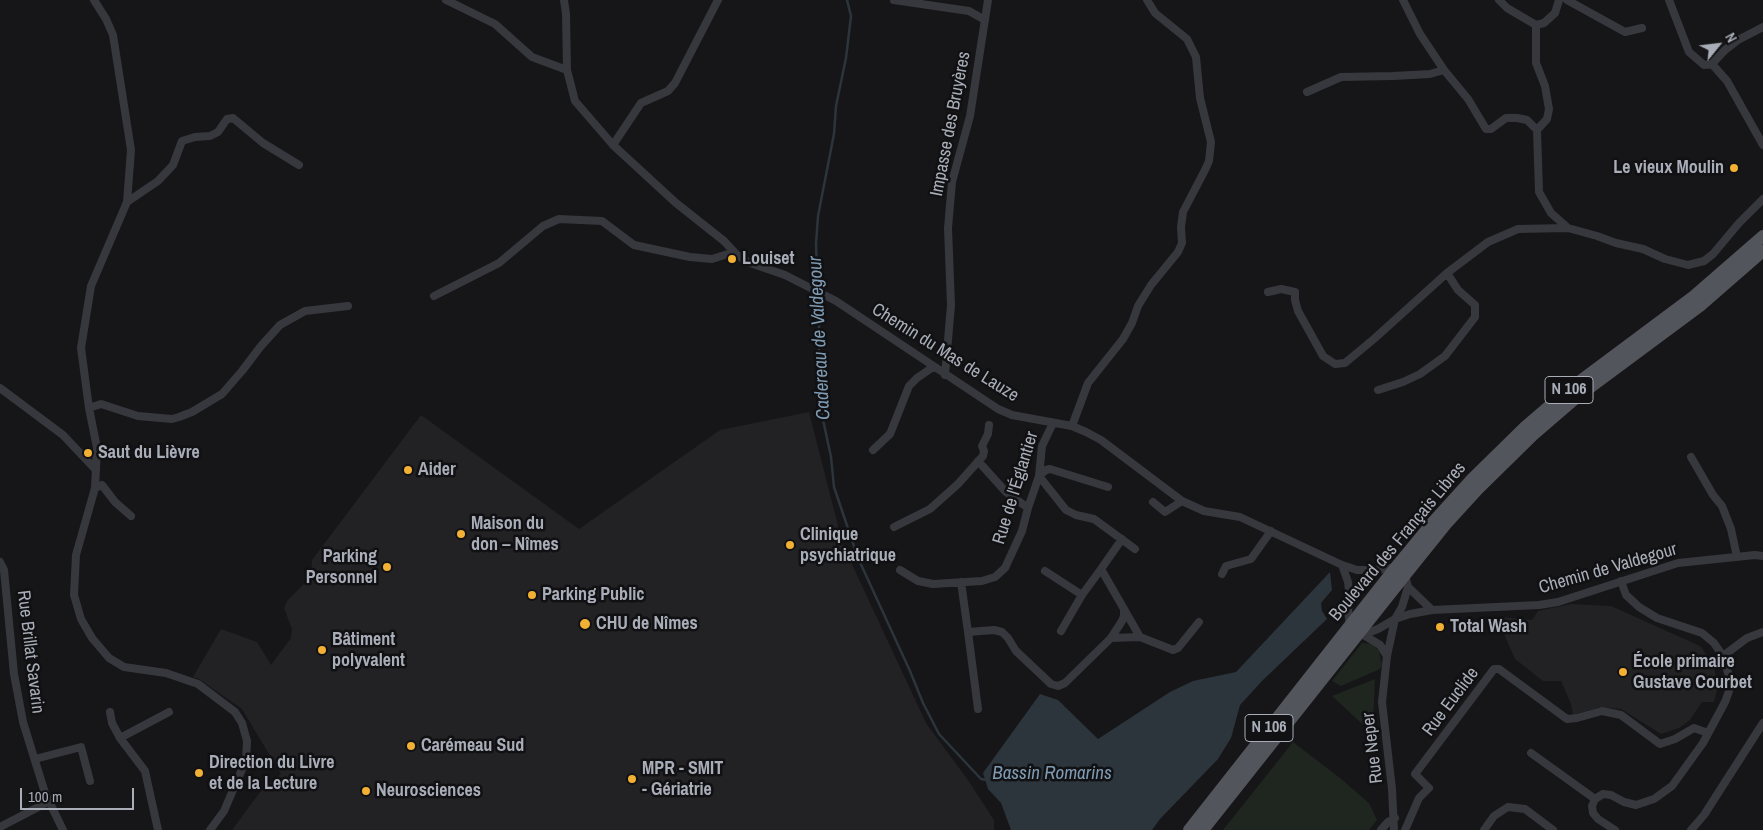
<!DOCTYPE html>
<meta charset="utf-8">
<style>
body{margin:0}
#map{position:relative;width:1763px;height:830px;overflow:hidden;background:#161618;font-family:"Archivo Narrow",sans-serif}
canvas{display:block}
.north{position:absolute;left:1693px;top:20px;width:50px;height:50px;-webkit-text-stroke:4px #111113;paint-order:stroke;rotate:61deg;font-size:14px;font-weight:700;line-height:20px;text-align:center;color:#a8adb8}
.north::after{content:'';display:block;margin:auto;width:18px;height:22px;background:#a8adb8;clip-path:polygon(50% 0,100% 100%,50% 72%,0 100%)}
.scale{position:absolute;left:20px;top:788px;width:114px;height:22px;box-sizing:border-box;border:2px solid #a8adb8;border-top:0;padding-left:6px;font-size:15px;line-height:18px;white-space:nowrap;color:#a8adb8;-webkit-text-stroke:4px #111113;paint-order:stroke}
</style>
<div id="map">
<canvas width="1763" height="830"></canvas>
<div class="north">N</div>
<div class="scale">100 m</div>
</div>
<script>
const ctx = document.querySelector('canvas').getContext('2d');
ctx.lineJoin = 'round';
function fillPath(path, color) {
  ctx.fillStyle = color;
  ctx.fill(path, 'evenodd');
}
function toPath(rows) {
  const path = new Path2D();
  for (const r of rows) {
    path.moveTo(r[0], r[1]);
    for (let i = 2; i < r.length; i += 2) path.lineTo(r[i], r[i + 1]);
  }
  return path;
}
function strokePath(path, color, width, dash) {
  ctx.strokeStyle = color;
  ctx.lineWidth = width;
  ctx.lineCap = dash ? 'butt' : 'round';
  ctx.setLineDash(dash || []);
  ctx.stroke(path);
}
function label(font, color, halo, rows, align = 'center') {
  ctx.font = font + ' "Archivo Narrow",sans-serif';
  ctx.lineWidth = 5;
  ctx.setLineDash([]);
  ctx.textBaseline = 'middle';
  ctx.strokeStyle = halo;
  ctx.fillStyle = color;
  for (const [text, x, y, turn = 0] of rows) {
    ctx.save();
    ctx.translate(x, y);
    ctx.rotate((+turn || 0) * Math.PI / 180);
    ctx.textAlign = isNaN(turn) ? turn : align;
    if (halo) ctx.strokeText(text, 0, 0);
    ctx.fillText(text, 0, 0);
    ctx.restore();
  }
}
const built = toPath([
 [809,412,843,545,926,723,968,780,994,820,994,830,232,830,260,792,267,784,281,774,242,709,199,679,193,677,221,629,257,642,271,665,291,638,292,629,284,608,287,601,311,577,312,560,421,415,579,529,720,430],
 [1571,604,1611,606,1700,646,1713,663,1718,686,1714,702,1702,702,1690,720,1679,728,1661,734,1621,709,1601,707,1573,715,1571,704,1561,681,1543,681,1515,659,1504,634,1500,617,1532,620,1538,611]
]);
const green = toPath([
 [1362,643,1372,644,1379,651,1382,665,1380,669,1341,686,1332,681],
 [1375,679,1373,725,1373,734,1332,696],
 [1293,742,1340,778,1369,803,1377,820,1369,830,1223,830]
]);
const water = toPath([
 [1330,572,1332,590,1321,603,1322,611,1327,619,1263,680,1240,705,1231,738,1218,759,1160,819,1152,830,1011,830,1001,803,988,789,983,773,1040,694,1058,700,1098,739,1170,692,1193,681,1236,672]
]);
const stream = toPath([
 [847,0,851,16,846,58,836,106,834,134,818,216,816,244,819,323,819,401,831,457,834,487,858,558,910,671,923,703,939,734,981,779,987,780]
]);
const minor = toPath([
 [94,0,106,19,113,35,131,150,127,202,91,286,81,348,89,408,97,448,95,488,76,555,74,595,81,619,92,638,109,658,124,667,166,673,198,684,235,712,242,723,247,741,246,760,224,811,210,830],
 [446,0,495,24,532,57,567,70],
 [564,0,566,14,567,70,575,101,613,145,676,203,724,241,737,255,750,263,785,275,836,301,998,409,1012,415,1072,426,1086,432,1101,440,1182,501,1204,511,1240,517,1342,565,1357,570,1377,570,1396,567,1405,575,1408,587,1402,607,1395,619,1378,629,1365,634],
 [894,0,969,11,985,20],
 [1403,0,1420,34,1444,70,1468,99,1486,129,1491,129,1506,118,1517,118,1527,120,1537,130,1539,192,1551,213,1568,228,1597,236,1616,243,1643,249,1665,259,1688,265,1704,261,1713,254,1739,223,1763,199],
 [1499,0,1507,8,1536,25],
 [1567,0,1625,32,1642,28],
 [1669,0,1689,52,1704,65,1712,64,1727,81,1763,145],
 [1712,64,1725,50,1738,40,1763,27],
 [1307,92,1341,77,1393,76,1430,74,1444,70],
 [1537,130,1547,119,1549,109,1545,86,1536,63,1536,25,1544,23,1555,13,1559,0],
 [613,145,641,103,668,91,675,83,718,0],
 [127,202,158,181,173,165,182,141,195,137,210,136,218,132,227,119,233,118,263,143,299,165],
 [1268,292,1281,289,1295,292,1295,300,1298,311,1323,356,1335,364,1345,363,1375,338,1447,273,1488,242,1518,229,1568,228],
 [434,296,499,263,543,226,559,219,602,221,634,245,690,257,712,259,734,252],
 [945,375,951,305,948,228,952,182,970,116,988,0],
 [0,388,63,435,96,470],
 [1378,390,1403,382,1420,374,1445,356,1475,317,1475,305,1458,290,1447,273],
 [89,408,101,404,138,416,172,419,179,417,192,412,222,394,242,371,261,346,280,325,305,311,348,306],
 [1072,426,1088,383,1123,339,1132,323,1138,306,1151,285,1178,252,1182,243,1181,227,1183,212,1205,170,1209,161,1211,142,1200,98,1196,57,1187,39,1155,13,1147,0],
 [873,450,890,434,909,386,917,378,933,367],
 [1691,457,1713,495,1722,506,1731,529,1737,557],
 [978,461,1006,492,1028,508],
 [1108,487,1050,469,1046,470,1039,476,1066,510,1076,515,1094,519,1135,549],
 [95,488,102,485,115,502,131,516],
 [1153,502,1165,512,1182,501],
 [894,527,930,509,958,484,983,456,984,451,982,446,988,434,989,425],
 [1122,539,1101,569,1140,637],
 [0,562,4,570,14,674,23,722,45,793,63,830],
 [1342,565,1348,582,1350,599],
 [900,570,918,581,933,584,982,581,995,577,1005,568,1022,531,1028,508,1039,476,1042,446,1053,423],
 [1045,571,1082,595],
 [1222,574,1226,566,1251,559,1271,531],
 [961,582,968,632,994,630,1002,632,1008,638,1016,651,1051,684,1058,686,1065,683,1111,638,1122,621,1124,616,1124,609],
 [1408,587,1432,610],
 [1395,619,1410,614,1432,610,1539,605,1558,602,1678,563,1755,555,1763,556],
 [1350,626,1348,610,1350,599,1360,584,1377,570],
 [1061,631,1082,595,1101,569],
 [968,632,978,709],
 [1362,634,1380,645,1387,656],
 [1111,638,1140,637,1173,650,1178,648,1199,622],
 [1723,656,1747,638,1763,632],
 [110,712,112,723,120,738,145,771,158,830],
 [120,738,169,712],
 [1531,753,1595,799],
 [35,759,81,747,90,781],
 [0,827,48,802],
 [1381,830,1388,822,1395,818],
 [1394,830,1392,789,1382,702,1387,656,1395,619],
 [1405,830,1419,798,1429,788,1415,774,1494,669,1499,669,1567,719,1577,718,1602,711,1621,715,1660,744,1675,739,1694,728,1708,733],
 [1484,830,1494,816,1508,807,1525,809,1553,830],
 [1615,830,1598,819,1593,813,1592,806,1595,799,1603,794,1611,795,1624,802,1636,805,1654,799,1672,786,1703,743,1725,702,1729,691,1729,676,1723,656,1714,643,1702,633,1657,618,1639,607,1626,595,1621,581],
 [1691,830,1704,815,1763,723]
]);
const primary = toPath([
 [1189,830,1396,567,1433,522,1472,479,1525,427,1568,390,1694,296,1763,236],
 [1203,830,1405,575,1446,524,1478,489,1533,435,1576,398,1700,306,1763,251]
]);
const markers = [
 [1734,168,5,"#f2b134"],
 [732,259,5,"#f2b134"],
 [88,453,5,"#f2b134"],
 [408,470,5,"#f2b134"],
 [461,534,5,"#f2b134"],
 [790,545,5,"#f2b134"],
 [387,567,5,"#f2b134"],
 [532,595,5,"#f2b134"],
 [585,624,6,"#f2b134"],
 [1440,627,5,"#f2b134"],
 [322,650,5,"#f2b134"],
 [1623,672,5,"#f2b134"],
 [411,746,5,"#f2b134"],
 [199,773,5,"#f2b134"],
 [632,779,5,"#f2b134"],
 [366,791,5,"#f2b134"]
];
const shields = [
 [1569,390,48],
 [1269,728,48]
];
const shieldNames = [
 ["N 106",1569,390],
 ["N 106",1269,728]
];
const streetNames = [
 ["Impasse des Bruyères",951,124,-79],
 ["Chemin du Mas de Lauze",945,353,32],
 ["Rue de l'Églantier",1016,488,-73],
 ["Boulevard des Français Libres",1398,542,-50],
 ["Chemin de Valdegour",1608,569,-16],
 ["Rue Brillat Savarin",30,652,83],
 ["Rue Euclide",1451,702,-53],
 ["Rue Neper",1373,748,-97]
];
const poiNames = [
 ["Le vieux Moulin",1724,168,"right"],
 ["Louiset",742,259],
 ["Saut du Lièvre",98,453],
 ["Aider",418,470],
 ["Maison du",471,524],
 ["don – Nîmes",471,545],
 ["Clinique",800,535],
 ["psychiatrique",800,556],
 ["Parking",377,557,"right"],
 ["Personnel",377,578,"right"],
 ["Parking Public",542,595],
 ["CHU de Nîmes",596,624],
 ["Total Wash",1450,627],
 ["Bâtiment",332,640],
 ["polyvalent",332,661],
 ["École primaire",1633,662],
 ["Gustave Courbet",1633,683],
 ["Carémeau Sud",421,746],
 ["Direction du Livre",209,763],
 ["et de la Lecture",209,784],
 ["MPR - SMIT",642,769],
 ["- Gériatrie",642,790],
 ["Neurosciences",376,791]
];
const waterNames = [
 ["Cadereau de Valdegour",820,338,-93],
 ["Bassin Romarins",1052,774]
];
fillPath(built, '#222225');
fillPath(green, '#1e261f');
fillPath(water, '#2c353c');
strokePath(stream, '#2c353c', 2.5);
strokePath(minor, '#37383d', 8);
strokePath(primary, '#53555c', 12);
for (const [x, y, r, color] of markers) {
  const dot = new Path2D();
  dot.arc(x, y, r, 0, 2 * Math.PI);
  ctx.fillStyle = color;
  ctx.fill(dot);
  strokePath(dot, '#111113', 2);
}
for (const [x, y, w] of shields) {
  const box = new Path2D();
  box.roundRect(x - w / 2, y - 13.5, w, 27, 4);
  ctx.fillStyle = '#111113';
  ctx.fill(box);
  strokePath(box, '#a8adb8', 1);
}
label('bold 16px', '#a8adb8', null, shieldNames);
label('18px', '#a8adb8', '#111113', streetNames);
label('bold 18px', '#a8adb8', '#111113', poiNames, 'left');
label('italic 19px', '#7f9bb3', '#111113', waterNames);
</script>
